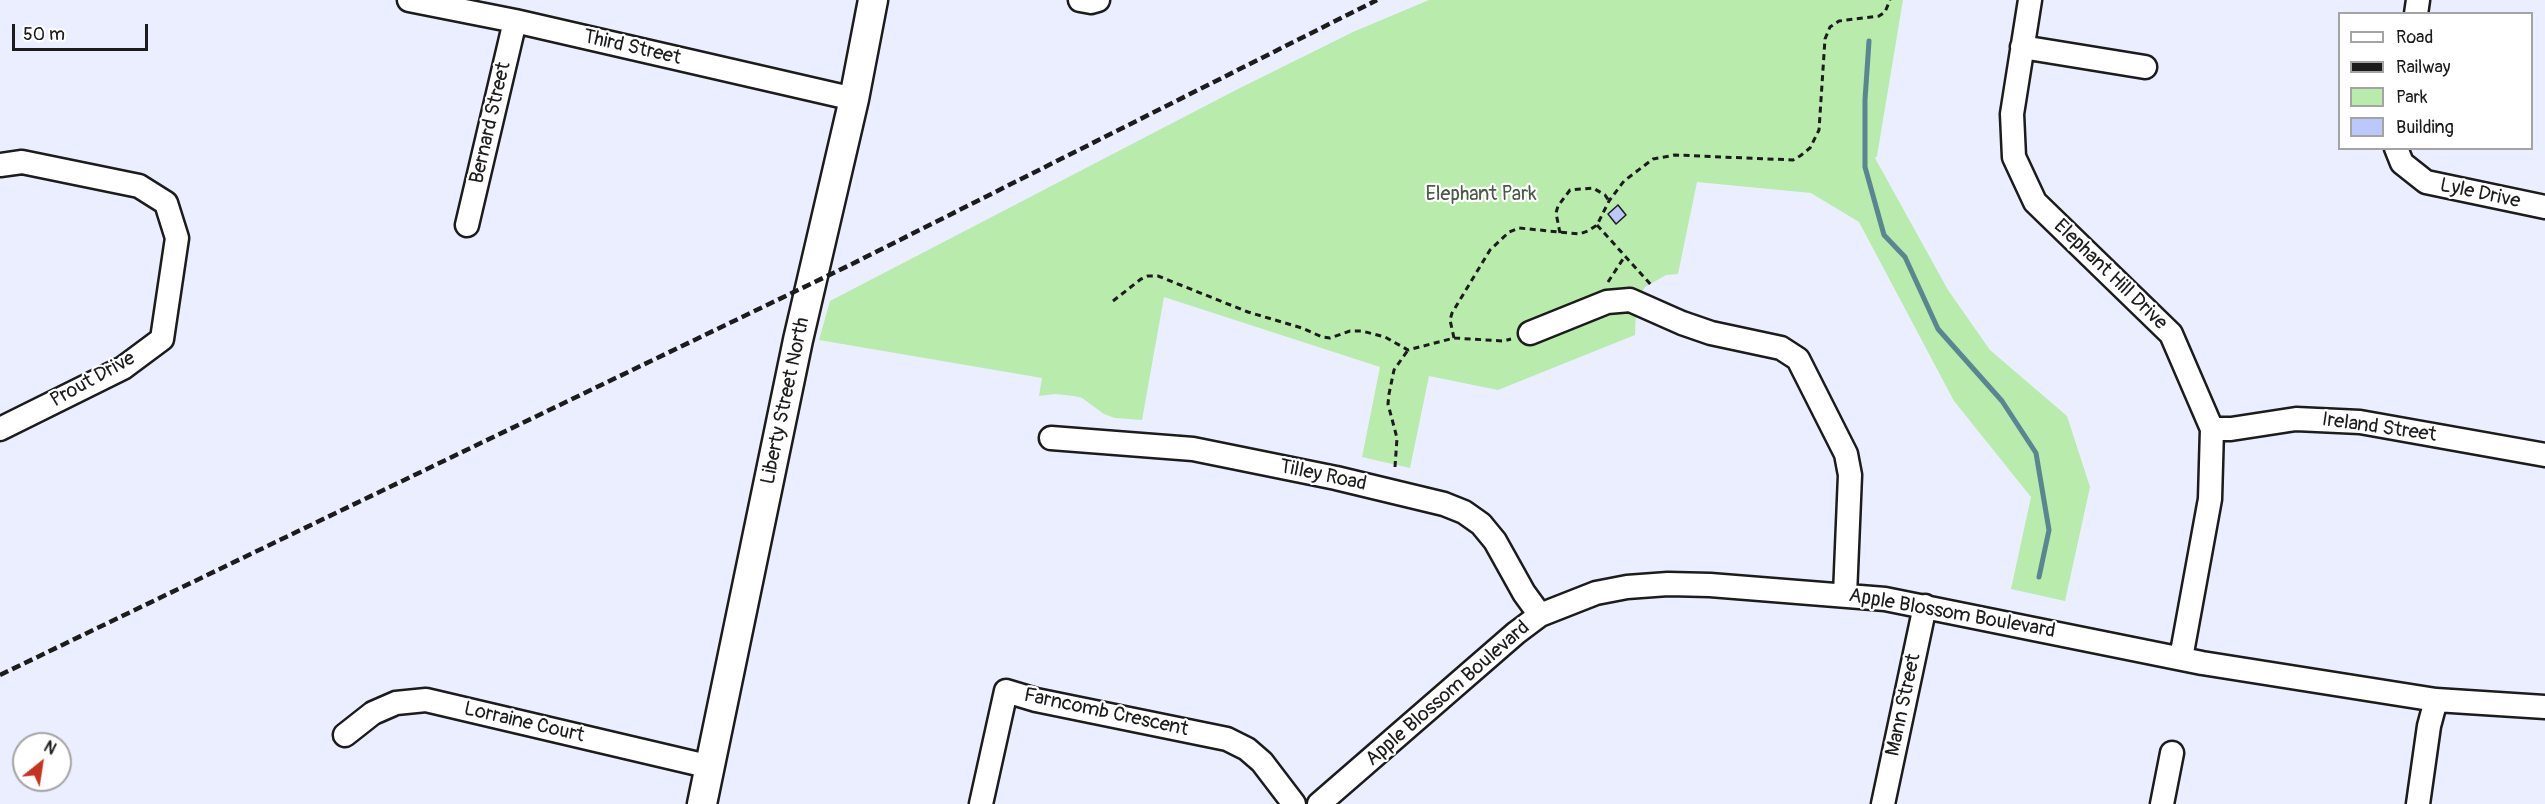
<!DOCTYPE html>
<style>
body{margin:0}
#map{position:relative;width:2545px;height:804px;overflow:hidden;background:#ebeefe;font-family:Pangolin,sans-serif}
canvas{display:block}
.legend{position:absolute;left:2338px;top:12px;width:195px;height:138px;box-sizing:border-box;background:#fff;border:2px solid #a4a4a4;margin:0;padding:8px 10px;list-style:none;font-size:18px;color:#1c1c1c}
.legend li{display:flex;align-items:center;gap:12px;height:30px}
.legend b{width:30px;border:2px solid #a4a4a4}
.north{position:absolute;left:12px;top:732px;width:60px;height:60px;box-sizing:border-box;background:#fff;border:2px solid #a4a4a4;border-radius:50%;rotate:30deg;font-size:16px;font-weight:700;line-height:24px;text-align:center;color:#1c1c1c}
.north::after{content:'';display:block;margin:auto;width:21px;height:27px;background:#c8321e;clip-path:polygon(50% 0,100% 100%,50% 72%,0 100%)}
.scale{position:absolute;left:12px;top:24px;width:136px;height:27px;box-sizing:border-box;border:3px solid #1c1c1c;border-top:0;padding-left:8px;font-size:18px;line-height:21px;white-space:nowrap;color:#1c1c1c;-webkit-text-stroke:4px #fff;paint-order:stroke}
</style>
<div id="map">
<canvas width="2545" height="804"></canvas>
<ul class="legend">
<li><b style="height:8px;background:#fff"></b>Road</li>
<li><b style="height:8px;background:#1c1c1c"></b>Railway</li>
<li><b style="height:16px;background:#b8ebac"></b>Park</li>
<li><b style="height:16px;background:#bdc8fa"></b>Building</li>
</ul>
<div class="north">N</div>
<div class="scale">50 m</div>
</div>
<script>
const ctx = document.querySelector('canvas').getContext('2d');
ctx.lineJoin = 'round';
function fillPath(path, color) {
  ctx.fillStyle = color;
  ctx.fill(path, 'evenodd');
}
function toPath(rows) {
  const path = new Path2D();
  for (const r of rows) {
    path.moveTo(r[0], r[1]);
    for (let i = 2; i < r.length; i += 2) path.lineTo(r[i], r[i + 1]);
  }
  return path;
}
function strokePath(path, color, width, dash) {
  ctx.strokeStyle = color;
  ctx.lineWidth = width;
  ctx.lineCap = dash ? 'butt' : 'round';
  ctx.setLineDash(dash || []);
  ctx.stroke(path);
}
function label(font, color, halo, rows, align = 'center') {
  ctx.font = font + ' Pangolin,sans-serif';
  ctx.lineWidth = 4.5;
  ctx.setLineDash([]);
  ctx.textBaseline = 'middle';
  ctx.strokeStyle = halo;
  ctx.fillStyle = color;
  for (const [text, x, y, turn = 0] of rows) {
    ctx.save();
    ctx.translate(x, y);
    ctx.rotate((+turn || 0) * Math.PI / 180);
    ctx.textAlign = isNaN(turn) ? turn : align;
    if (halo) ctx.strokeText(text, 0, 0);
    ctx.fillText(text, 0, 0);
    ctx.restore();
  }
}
const green = toPath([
 [1429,0,1903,0,1877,156,1875,158,1948,290,1990,350,2067,416,2090,487,2065,601,2011,589,2031,497,1954,401,1859,222,1811,193,1697,182,1678,274,1666,275,1645,287,1638,297,1636,310,1635,335,1498,390,1429,376,1410,468,1362,457,1380,367,1164,297,1142,420,1115,418,1104,414,1082,398,1074,396,1055,394,1039,396,1042,378,819,340,830,301,1236,90,1353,32]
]);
const stream = toPath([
 [1869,41,1865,100,1865,167,1884,235,1905,257,1938,329,2002,401,2036,453,2049,530,2039,577]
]);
const building = toPath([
 [1618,205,1626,215,1616,224,1608,214,1618,205]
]);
const path = toPath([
 [1597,225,1652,286],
 [1560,233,1556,213,1558,206,1570,190,1593,188,1605,195,1609,201],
 [1608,282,1625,256],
 [1113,301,1141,279,1148,276,1158,276,1248,312,1302,328,1322,337,1330,338,1350,331,1362,331,1385,337,1408,350,1454,338,1504,341,1511,339],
 [1454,338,1450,320,1452,313,1490,250,1509,232,1519,228,1579,234,1588,231,1597,225,1609,201,1624,181,1653,159,1675,155,1793,160,1800,156,1810,148,1819,130,1825,39,1830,27,1839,21,1879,16,1885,12,1890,0],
 [1395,467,1397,438,1388,404,1389,394,1394,370,1408,350]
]);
const minor = toPath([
 [409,0,515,21,854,99],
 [1080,0,1091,2,1098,0],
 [2030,0,2012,114,2014,157,2035,202,2171,334,2212,429,2210,499,2181,658],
 [2416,14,2418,0],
 [2022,47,2145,67],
 [2396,148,2402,163,2426,182,2545,207],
 [0,165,22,162,139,186,166,203,177,238,162,339,123,368,0,429],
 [467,225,515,21],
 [1530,333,1607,302,1630,300,1682,323,1711,333,1781,348,1798,359,1846,454,1850,475,1845,595],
 [2212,429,2231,429,2296,419,2360,422,2545,455],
 [1051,438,1193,449,1336,478,1444,504,1464,512,1481,524,1495,541,1524,593,1540,615],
 [345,735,373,713,396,703,426,700,711,767],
 [981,804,1006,691,1036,700,1227,739,1247,749,1262,762,1294,804],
 [1319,804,1516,633,1540,615,1596,593,1627,587,1668,584,1710,585,1885,599,2202,663,2436,700,2545,707],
 [1883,804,1925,606],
 [2162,804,2172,753],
 [2418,804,2429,726,2436,700]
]);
const major = toPath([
 [702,804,798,340,854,99,873,0]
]);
const rail = toPath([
 [0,675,852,264,1377,0]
]);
const streetNames = [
 ["Third Street",632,48,13],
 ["Bernard Street",491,123,-77],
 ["Lyle Drive",2480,194,12],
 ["Elephant Hill Drive",2110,275,44],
 ["Prout Drive",93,380,-29],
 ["Liberty Street North",786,401,-78],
 ["Ireland Street",2379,428,8],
 ["Tilley Road",1323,476,12],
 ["Apple Blossom Boulevard",1952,614,10],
 ["Apple Blossom Boulevard",1448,694,-41],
 ["Mann Street",1904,705,-78],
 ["Farncomb Crescent",1106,713,12],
 ["Lorraine Court",524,723,13]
];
const parkNames = [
 ["Elephant Park",1481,195]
];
fillPath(green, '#b8ebac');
strokePath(stream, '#598692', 5);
fillPath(building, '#bdc8fa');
strokePath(building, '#1c1c1c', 1.5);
strokePath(minor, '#1c1c1c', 27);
strokePath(major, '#1c1c1c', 33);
strokePath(path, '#1c1c1c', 3, [6, 4.5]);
strokePath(minor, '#fff', 22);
strokePath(major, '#fff', 28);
strokePath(rail, '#1c1c1c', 4.5, [9, 4.5]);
label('20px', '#1c1c1c', '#fff', streetNames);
label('20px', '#4b5a47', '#fff', parkNames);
</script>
